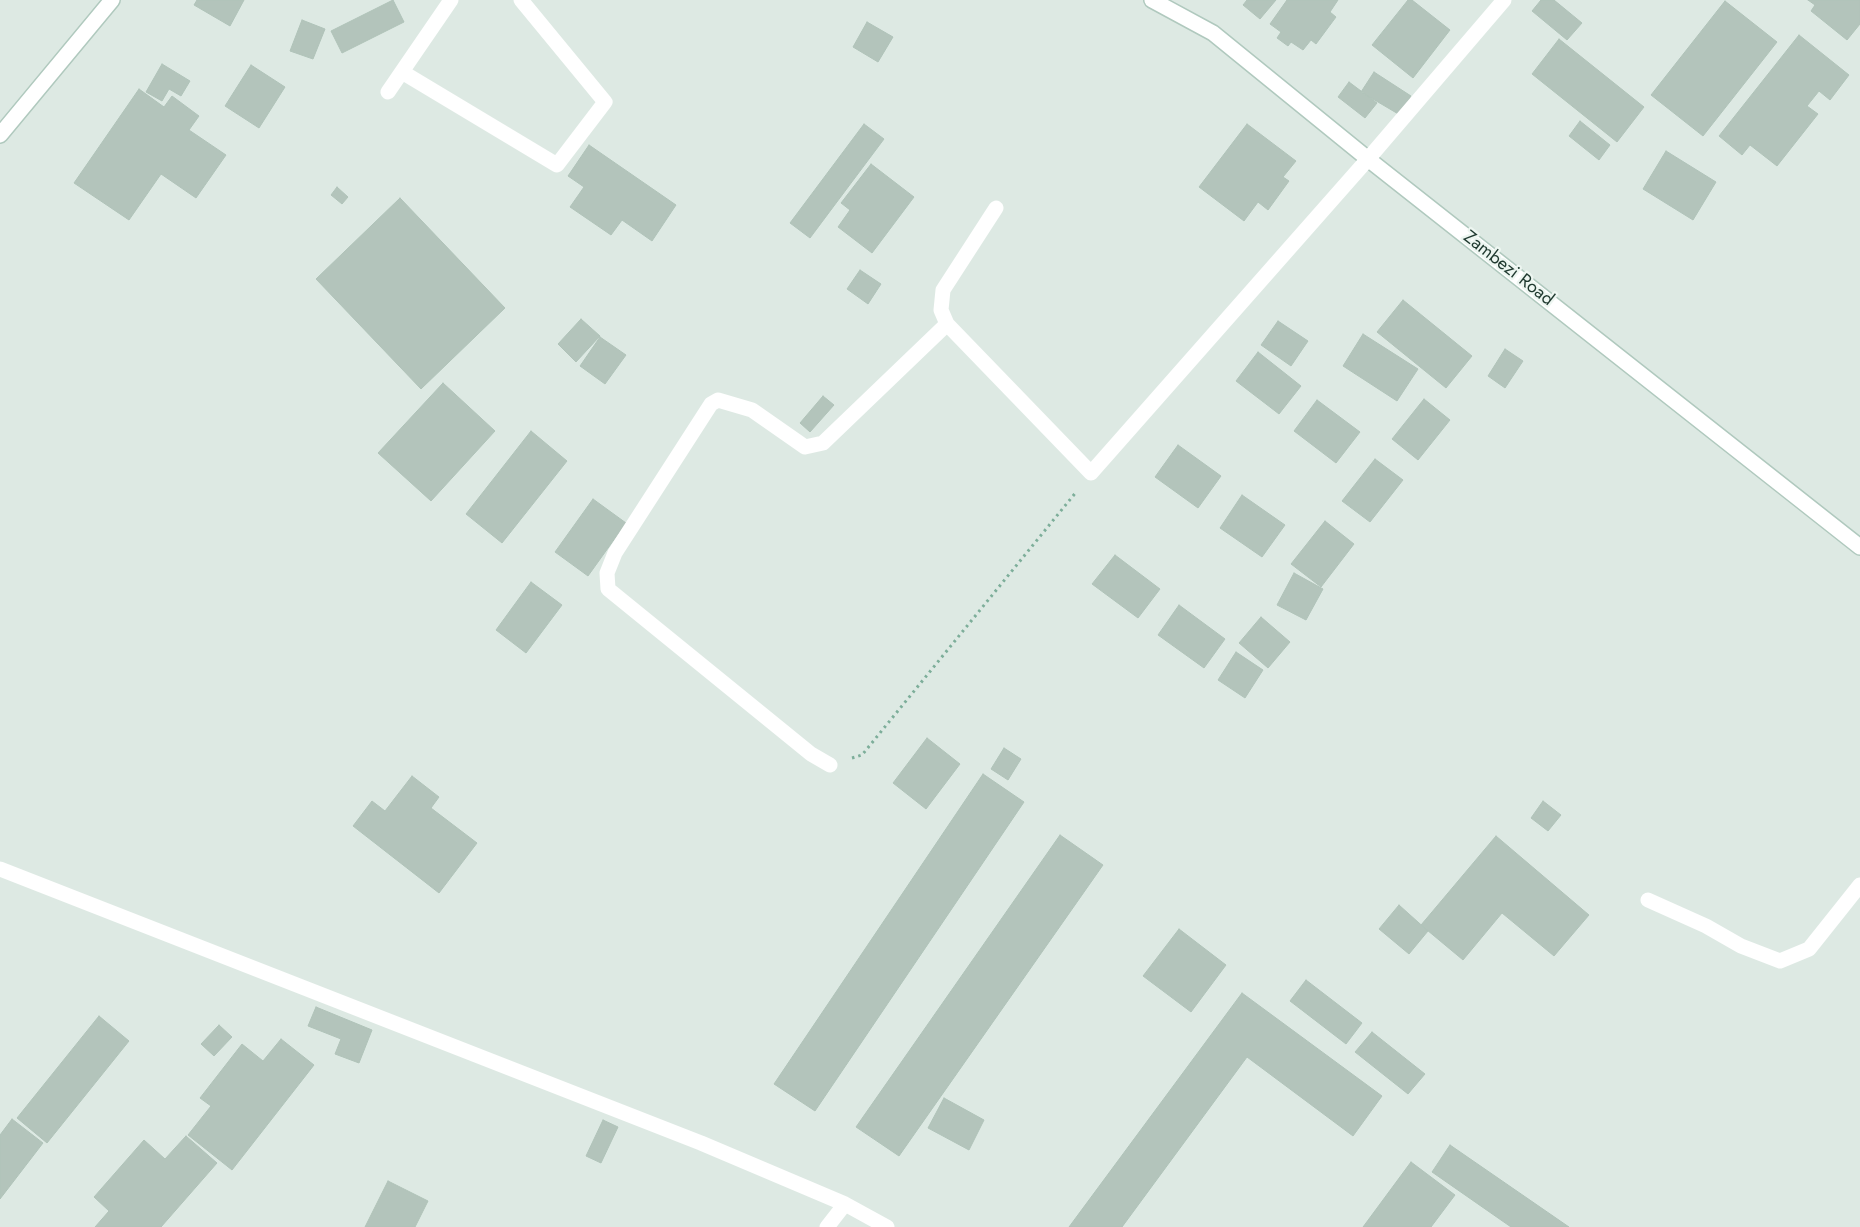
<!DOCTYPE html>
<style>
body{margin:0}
canvas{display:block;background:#dde9e3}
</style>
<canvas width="1860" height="1227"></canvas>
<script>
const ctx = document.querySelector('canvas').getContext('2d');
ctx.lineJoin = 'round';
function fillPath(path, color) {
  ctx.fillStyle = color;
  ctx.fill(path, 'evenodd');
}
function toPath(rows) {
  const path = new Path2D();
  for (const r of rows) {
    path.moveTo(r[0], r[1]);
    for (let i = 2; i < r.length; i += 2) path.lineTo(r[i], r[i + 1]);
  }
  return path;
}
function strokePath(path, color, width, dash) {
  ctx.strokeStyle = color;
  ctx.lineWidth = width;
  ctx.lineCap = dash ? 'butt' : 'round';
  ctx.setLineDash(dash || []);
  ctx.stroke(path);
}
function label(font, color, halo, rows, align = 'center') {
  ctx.font = font + ' Jost,sans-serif';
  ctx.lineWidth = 4.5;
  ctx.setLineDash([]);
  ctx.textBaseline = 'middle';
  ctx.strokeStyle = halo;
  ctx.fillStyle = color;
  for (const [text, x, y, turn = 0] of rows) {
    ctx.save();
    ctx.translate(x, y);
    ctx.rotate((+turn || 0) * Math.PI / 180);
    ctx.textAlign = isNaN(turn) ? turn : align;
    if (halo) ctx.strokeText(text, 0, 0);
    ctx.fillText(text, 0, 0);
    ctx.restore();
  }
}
const building = toPath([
 [197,0,244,0,230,26,194,5,197,0],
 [393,0,404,22,342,53,331,31,393,0],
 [1247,0,1276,0,1260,19,1243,5,1247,0],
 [1287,0,1338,0,1330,12,1336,17,1316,44,1311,40,1303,50,1291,42,1288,46,1277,38,1281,32,1270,24,1287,0],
 [1408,0,1412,0,1450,30,1413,78,1372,45,1408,0],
 [1541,0,1554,0,1582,23,1567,40,1532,11,1541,0],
 [1808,0,1860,0,1860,24,1847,40,1811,11,1815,5,1808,0],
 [1725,1,1777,42,1703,136,1651,95,1725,1],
 [302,20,325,29,313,59,290,51,302,20],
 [867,22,893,37,878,62,853,47,867,22],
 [1799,35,1849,75,1830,100,1819,91,1807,106,1818,114,1777,166,1750,145,1742,155,1719,136,1799,35],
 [1559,39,1644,107,1617,142,1532,74,1559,39],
 [162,64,190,81,181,96,169,89,162,101,146,92,162,64],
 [251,65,285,87,259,128,225,106,251,65],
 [1374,72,1411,96,1400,115,1361,92,1374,72],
 [1349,82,1377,103,1365,118,1338,97,1349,82],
 [139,89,164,107,172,96,199,116,189,130,226,155,196,198,161,174,129,220,74,183,139,89],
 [1580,121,1610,145,1599,160,1569,136,1580,121],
 [864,124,884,139,810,238,790,223,864,124],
 [1247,124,1296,161,1283,177,1289,181,1268,210,1258,202,1244,221,1199,187,1247,124],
 [589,145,676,205,652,241,622,220,611,235,570,207,584,187,568,176,589,145],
 [1666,151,1716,182,1693,220,1643,189,1666,151],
 [871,164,914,197,872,253,838,227,850,210,841,203,871,164],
 [337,187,348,197,342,204,331,195,337,187],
 [400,198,505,308,421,389,316,279,400,198],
 [860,270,881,284,868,304,847,289,860,270],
 [1403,300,1472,356,1446,388,1377,332,1403,300],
 [581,319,600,336,576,362,558,344,581,319],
 [1278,321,1308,341,1291,366,1261,345,1278,321],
 [1363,334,1418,369,1397,401,1343,366,1363,334],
 [600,337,626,355,605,384,580,366,600,337],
 [1505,349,1523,361,1505,388,1488,376,1505,349],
 [1258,352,1301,386,1279,414,1236,381,1258,352],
 [443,383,495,431,431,501,378,453,443,383],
 [823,396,834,405,810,432,800,423,823,396],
 [1424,399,1450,420,1418,460,1392,439,1424,399],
 [1317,400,1360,432,1336,463,1294,431,1317,400],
 [531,431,567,461,502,543,466,514,531,431],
 [1178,445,1221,476,1198,508,1155,477,1178,445],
 [1375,459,1403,480,1370,522,1342,501,1375,459],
 [1242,495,1285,525,1262,557,1220,528,1242,495],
 [593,499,626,523,588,576,555,552,593,499],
 [1325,521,1354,544,1321,587,1291,564,1325,521],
 [1115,555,1160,589,1138,618,1092,584,1115,555],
 [1294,573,1323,589,1306,620,1277,605,1294,573],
 [531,582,562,605,526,653,496,630,531,582],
 [1179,605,1225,639,1204,668,1158,635,1179,605],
 [1261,617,1290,642,1268,668,1239,643,1261,617],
 [1236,652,1263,670,1245,698,1218,680,1236,652],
 [927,738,960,764,926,809,893,783,927,738],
 [1004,748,1021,759,1008,780,991,769,1004,748],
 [983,774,1024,802,815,1111,774,1084,983,774],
 [412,776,439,797,431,808,477,843,439,893,353,826,372,801,385,811,412,776],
 [1543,801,1561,815,1548,831,1531,818,1543,801],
 [1060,835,1103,865,899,1156,856,1127,1060,835],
 [1496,836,1589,915,1554,956,1502,913,1463,960,1421,925,1496,836],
 [1399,905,1428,931,1409,954,1379,929,1399,905],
 [1179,929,1226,965,1191,1012,1143,976,1179,929],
 [1306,980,1362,1023,1346,1044,1290,1001,1306,980],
 [1242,993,1382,1096,1353,1136,1247,1057,1122,1227,1069,1227,1242,993],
 [316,1007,372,1030,359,1063,335,1054,341,1039,308,1026,316,1007],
 [99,1016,129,1041,47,1143,17,1118,99,1016],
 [219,1025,232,1037,214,1056,201,1044,219,1025],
 [1372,1032,1425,1074,1408,1094,1355,1052,1372,1032],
 [281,1039,314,1065,232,1170,188,1135,211,1106,200,1098,242,1044,263,1061,281,1039],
 [944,1098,984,1120,969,1150,928,1128,944,1098],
 [12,1119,43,1143,0,1199,0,1135,12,1119],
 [603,1120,618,1127,601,1163,586,1156,603,1120],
 [186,1136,217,1163,161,1227,95,1227,109,1211,94,1197,144,1140,165,1159,186,1136],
 [1450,1145,1569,1227,1511,1227,1432,1172,1450,1145],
 [1411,1162,1455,1195,1431,1227,1363,1227,1411,1162],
 [388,1181,428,1201,415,1227,365,1227,388,1181]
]);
const path = toPath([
 [852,758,862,755,1077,491]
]);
const lane = toPath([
 [402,72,557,165,605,102,521,0],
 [388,92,451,0],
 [996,208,943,290,941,310,947,324,1091,473,1368,159],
 [830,765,811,754,608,589,607,573,615,553,711,404,718,400,752,410,805,447,823,443,947,324],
 [1648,900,1706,926,1741,946,1780,961,1809,949,1860,885]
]);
const street = toPath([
 [1368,159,1504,0],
 [0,869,701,1143,845,1204,887,1227],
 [827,1227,845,1204]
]);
const secondary = toPath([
 [1152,0,1213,33,1368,159,1860,547],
 [0,135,112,0]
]);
const streetNames = [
 ["Zambezi Road",1508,269,38]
];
fillPath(building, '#b3c4bb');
strokePath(building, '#b0c3b9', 1);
strokePath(secondary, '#b0c9be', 18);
strokePath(path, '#7dae9a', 3, [2.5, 4]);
strokePath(lane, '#fff', 15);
strokePath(street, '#fff', 15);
strokePath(secondary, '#fff', 15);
label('18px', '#1f392f', '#edf6f1', streetNames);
</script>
